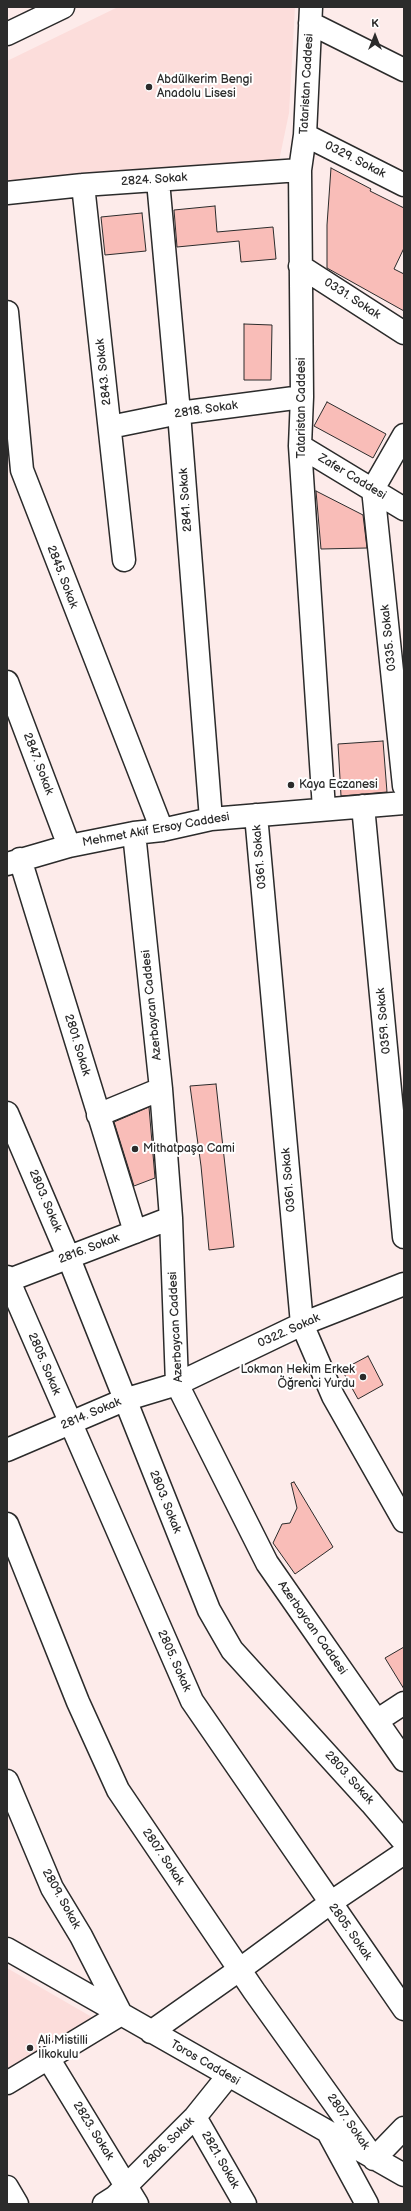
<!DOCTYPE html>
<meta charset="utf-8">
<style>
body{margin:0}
#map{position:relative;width:411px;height:2211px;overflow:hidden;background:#fdebea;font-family:"Balsamiq Sans",sans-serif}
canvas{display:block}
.frame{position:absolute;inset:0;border:8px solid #2b2b2b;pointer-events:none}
.north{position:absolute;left:355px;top:16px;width:40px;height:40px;-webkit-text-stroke:3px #fff;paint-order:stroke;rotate:0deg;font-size:11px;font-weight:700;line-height:16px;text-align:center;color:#2b2b2b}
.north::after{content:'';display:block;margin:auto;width:14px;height:18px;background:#2b2b2b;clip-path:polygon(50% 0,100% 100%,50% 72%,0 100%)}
</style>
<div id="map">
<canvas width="411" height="2211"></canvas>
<div class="frame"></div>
<div class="north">K</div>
</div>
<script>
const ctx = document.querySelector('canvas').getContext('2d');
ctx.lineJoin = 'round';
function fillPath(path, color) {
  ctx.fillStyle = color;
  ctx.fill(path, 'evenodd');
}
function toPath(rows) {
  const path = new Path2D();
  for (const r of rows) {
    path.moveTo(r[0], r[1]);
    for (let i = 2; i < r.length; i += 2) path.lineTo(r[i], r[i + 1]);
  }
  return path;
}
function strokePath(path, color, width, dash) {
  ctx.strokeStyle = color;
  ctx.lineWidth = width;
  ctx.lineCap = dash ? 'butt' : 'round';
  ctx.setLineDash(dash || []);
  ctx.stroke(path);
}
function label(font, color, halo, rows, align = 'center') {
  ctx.font = font + ' "Balsamiq Sans",sans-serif';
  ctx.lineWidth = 4;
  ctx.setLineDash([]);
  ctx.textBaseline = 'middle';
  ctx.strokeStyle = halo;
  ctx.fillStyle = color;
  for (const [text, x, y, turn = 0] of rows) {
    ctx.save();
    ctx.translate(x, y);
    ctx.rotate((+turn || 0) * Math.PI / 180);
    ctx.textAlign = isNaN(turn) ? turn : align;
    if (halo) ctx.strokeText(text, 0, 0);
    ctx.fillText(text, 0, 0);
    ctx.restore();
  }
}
const built = toPath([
 [118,7,295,7,289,113,279,161,7,184,7,61],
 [7,1968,97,2020,7,2075]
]);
const building = toPath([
 [331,168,371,189,370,191,404,208,404,248,394,269,404,274,404,311,327,268,327,225,331,168],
 [215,206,217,232,273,227,276,259,241,262,239,241,177,247,174,210,215,206],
 [142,213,146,251,105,255,101,217,142,213],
 [244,324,272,325,271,380,244,380,244,324],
 [327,402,386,434,373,458,314,426,327,402],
 [316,491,363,515,367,548,321,549,316,491],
 [383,741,387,792,341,796,338,744,383,741],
 [216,1084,234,1247,209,1250,201,1166,190,1086,216,1084],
 [149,1107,155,1178,134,1186,114,1122,149,1107],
 [368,1356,383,1385,358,1399,342,1370,368,1356],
 [294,1482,333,1547,295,1574,273,1543,282,1524,290,1523,297,1508,291,1483,294,1482],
 [404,1647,404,1689,385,1658,404,1647]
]);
const minor = toPath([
 [311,7,305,135,300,170,302,397,300,446,324,809],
 [310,23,404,70],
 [7,34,63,7],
 [305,135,404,185],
 [158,181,179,413,211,819],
 [83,185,124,560],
 [7,193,83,185,300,170],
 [300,266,404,333],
 [7,312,22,470,162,830],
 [110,427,179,413,302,397],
 [404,435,373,489,404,786],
 [300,446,404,509],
 [7,682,69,846],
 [363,806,404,1237],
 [256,815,302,1324,333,1396,404,1521],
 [134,833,161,1089,171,1218,177,1384,267,1563,404,1760],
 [20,859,135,1232],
 [7,864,69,846,134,833,162,830,211,819,404,803],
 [7,1113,68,1256,209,1610,232,1650,371,1803,404,1842],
 [98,1115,161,1089],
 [7,1277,192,1701,404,2009],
 [7,1281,171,1218],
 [7,1450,124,1400,177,1384,302,1324,404,1284],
 [7,1524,78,1702,118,1790,254,1991,374,2159,404,2128],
 [378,1720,404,1703],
 [7,1781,52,1888,81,1936,121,2014,7,2083],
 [7,1949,404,2175],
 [151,2032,239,1970,330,1903,404,1853],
 [48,2058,137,2204],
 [195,2117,245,2204],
 [329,2134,367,2204],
 [7,2187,17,2204],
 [104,2204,115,2197,195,2117,228,2076]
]);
const markers = [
 [149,87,4,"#2b2b2b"],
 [291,785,4,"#2b2b2b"],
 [135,1149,4,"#2b2b2b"],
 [363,1377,4,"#2b2b2b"],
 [30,2048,4,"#2b2b2b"]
];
const poiNames = [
 ["Abdülkerim Bengi",157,80],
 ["Anadolu Lisesi",157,94],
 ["Kaya Eczanesi",299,785],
 ["Mithatpaşa Cami",143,1149],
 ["Lokman Hekim Erkek",355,1370,"right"],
 ["Öğrenci Yurdu",355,1384,"right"],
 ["Ali Mistilli",38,2041],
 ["İlkokulu",38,2055]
];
const streetNames = [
 ["Tataristan Caddesi",307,84,-87],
 ["0329. Sokak",355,160,27],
 ["2824. Sokak",154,180,-4],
 ["0331. Sokak",352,299,33],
 ["2843. Sokak",104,372,-96],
 ["Tataristan Caddesi",302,408,-90],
 ["2818. Sokak",206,410,-8],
 ["Zafer Caddesi",352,477,31],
 ["2841. Sokak",186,500,-94],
 ["2845. Sokak",62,577,69],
 ["0335. Sokak",389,638,-96],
 ["2847. Sokak",38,764,69],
 ["Mehmet Akif Ersoy Caddesi",156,830,-10],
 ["0361. Sokak",260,857,-95],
 ["Azerbaycan Caddesi",152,1005,-96],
 ["0359. Sokak",384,1021,-95],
 ["2801. Sokak",77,1045,73],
 ["0361. Sokak",289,1180,-95],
 ["2803. Sokak",45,1201,67],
 ["2816. Sokak",89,1249,-21],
 ["Azerbaycan Caddesi",176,1327,-93],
 ["0322. Sokak",289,1331,-24],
 ["2805. Sokak",44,1364,67],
 ["2814. Sokak",91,1414,-23],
 ["2803. Sokak",165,1502,68],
 ["Azerbaycan Caddesi",312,1628,55],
 ["2805. Sokak",174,1661,66],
 ["2803. Sokak",349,1778,48],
 ["2807. Sokak",163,1857,56],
 ["2809. Sokak",61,1899,61],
 ["2805. Sokak",350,1932,55],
 ["Toros Caddesi",205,2063,30],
 ["2807. Sokak",348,2122,55],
 ["2823. Sokak",93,2131,58],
 ["2806. Sokak",169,2143,-45],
 ["2821. Sokak",220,2160,60]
];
fillPath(built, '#fcdddb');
fillPath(building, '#f9bdb8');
strokePath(building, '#2b2b2b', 1);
strokePath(minor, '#2b2b2b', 25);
strokePath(minor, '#fff', 22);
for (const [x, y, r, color] of markers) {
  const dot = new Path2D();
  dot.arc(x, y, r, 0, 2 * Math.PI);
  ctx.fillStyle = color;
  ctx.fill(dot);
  strokePath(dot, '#fff', 1.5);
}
label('12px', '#2b2b2b', '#fff', poiNames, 'left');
label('12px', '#2b2b2b', '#fff', streetNames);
</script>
